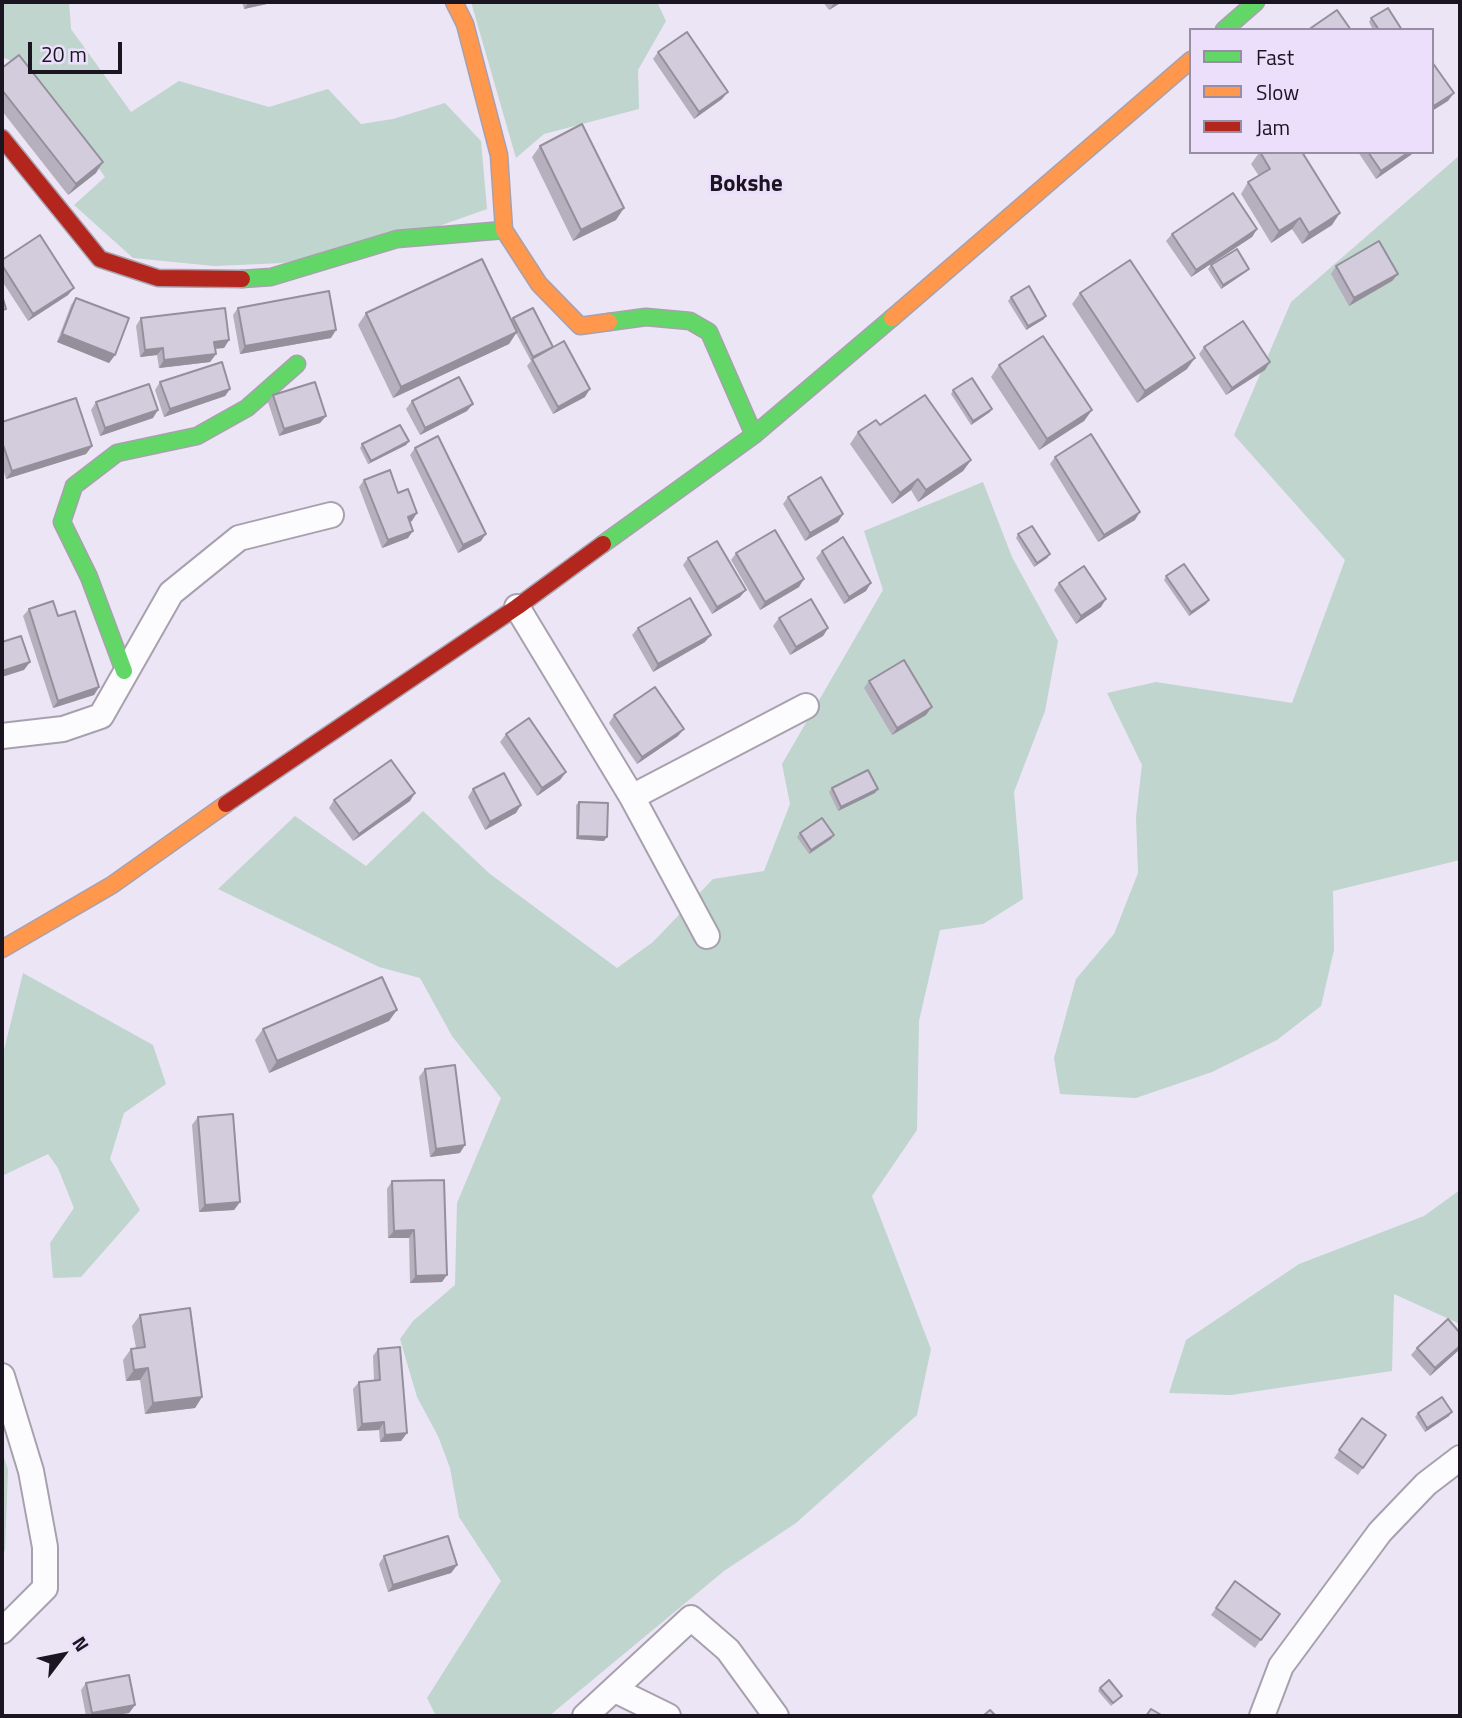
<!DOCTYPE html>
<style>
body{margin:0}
#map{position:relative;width:1462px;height:1718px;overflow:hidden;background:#ece5f5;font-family:"Titillium Web",sans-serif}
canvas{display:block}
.frame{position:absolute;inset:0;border:4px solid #1a1521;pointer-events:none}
.legend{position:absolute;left:1189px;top:28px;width:245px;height:126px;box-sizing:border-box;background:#ebdffb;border:2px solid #978ea4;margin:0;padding:9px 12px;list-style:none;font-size:21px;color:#1a1521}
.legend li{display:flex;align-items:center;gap:14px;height:35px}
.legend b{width:35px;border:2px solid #978ea4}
.north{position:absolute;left:28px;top:1620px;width:70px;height:70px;-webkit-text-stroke:5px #ebdffb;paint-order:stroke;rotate:58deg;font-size:19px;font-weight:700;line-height:28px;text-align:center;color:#1a1521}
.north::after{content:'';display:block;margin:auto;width:24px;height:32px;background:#1a1521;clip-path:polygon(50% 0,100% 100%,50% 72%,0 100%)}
.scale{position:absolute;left:28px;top:42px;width:94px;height:32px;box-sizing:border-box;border:4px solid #1a1521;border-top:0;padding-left:9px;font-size:21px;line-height:24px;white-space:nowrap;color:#1a1521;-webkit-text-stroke:5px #ebdffb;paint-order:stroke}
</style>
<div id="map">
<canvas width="1462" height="1718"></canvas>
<div class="frame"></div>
<ul class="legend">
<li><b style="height:9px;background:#63d668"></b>Fast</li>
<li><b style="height:9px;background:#ff974d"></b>Slow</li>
<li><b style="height:9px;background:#b3261e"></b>Jam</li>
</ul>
<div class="north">N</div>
<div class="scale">20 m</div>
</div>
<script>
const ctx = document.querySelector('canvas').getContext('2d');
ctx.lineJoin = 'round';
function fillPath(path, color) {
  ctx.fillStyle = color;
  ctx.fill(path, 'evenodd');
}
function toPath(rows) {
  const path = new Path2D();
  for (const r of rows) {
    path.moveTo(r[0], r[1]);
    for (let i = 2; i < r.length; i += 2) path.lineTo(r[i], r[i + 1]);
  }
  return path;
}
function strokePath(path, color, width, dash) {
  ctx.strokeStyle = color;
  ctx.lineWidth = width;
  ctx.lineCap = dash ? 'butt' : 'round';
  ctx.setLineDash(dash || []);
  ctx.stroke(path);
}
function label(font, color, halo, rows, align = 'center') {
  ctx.font = font + ' "Titillium Web",sans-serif';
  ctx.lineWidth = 6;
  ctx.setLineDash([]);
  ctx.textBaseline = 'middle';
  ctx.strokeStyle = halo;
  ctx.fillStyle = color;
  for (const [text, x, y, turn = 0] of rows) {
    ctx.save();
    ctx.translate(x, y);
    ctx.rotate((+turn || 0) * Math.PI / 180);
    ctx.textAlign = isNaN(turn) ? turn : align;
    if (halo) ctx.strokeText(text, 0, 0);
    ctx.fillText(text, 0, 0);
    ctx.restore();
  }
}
const green = toPath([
 [2,2,69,2,71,29,131,112,179,81,269,107,328,89,361,124,393,119,445,103,481,141,487,209,439,226,283,263,214,266,133,258,74,205,105,177,28,68,2,57],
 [471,2,657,2,666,21,638,70,639,109,544,134,516,158],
 [1460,155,1460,860,1333,891,1334,950,1321,1006,1277,1040,1212,1072,1136,1098,1060,1094,1054,1058,1076,979,1114,934,1138,873,1136,817,1142,765,1107,693,1156,682,1292,703,1345,560,1234,435,1291,302],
 [983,482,1012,557,1058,641,1045,711,1014,792,1023,899,983,924,940,930,919,1021,917,1130,872,1196,931,1349,917,1415,796,1523,724,1571,549,1716,436,1716,427,1698,501,1581,459,1517,450,1468,438,1436,417,1397,400,1339,413,1321,455,1285,457,1203,501,1098,452,1036,420,978,379,967,218,889,295,816,366,866,423,811,490,874,617,968,653,942,713,879,764,871,790,804,782,764,883,590,864,531],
 [23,973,153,1045,166,1084,124,1113,110,1159,140,1210,81,1277,53,1278,50,1243,74,1208,58,1168,48,1154,2,1176,2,1058],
 [1460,1190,1460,1324,1394,1294,1392,1371,1231,1395,1169,1393,1186,1340,1299,1264,1424,1216],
 [2,1451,8,1470,5,1550,2,1556]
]);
const street = toPath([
 [517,607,632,797,707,936],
 [2,736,63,729,101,716,171,593,239,538,331,515],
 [632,797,806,706],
 [2,1376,31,1471,45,1547,45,1588,2,1631],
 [615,1690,668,1716],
 [585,1716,691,1618,728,1650,776,1716],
 [1262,1716,1281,1666,1380,1532,1426,1484,1460,1458]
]);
const fast = toPath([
 [1224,30,1256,2],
 [242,279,271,277,397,239,504,230],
 [609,322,646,317,690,321,709,332,754,435],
 [603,544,754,435,892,318],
 [124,671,89,577,62,522,74,486,117,453,197,436,247,408,297,364]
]);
const slow = toPath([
 [454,2,465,24,499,155,504,230,539,284,580,326,609,322],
 [892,318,1191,60],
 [2,949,112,885,226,804]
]);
const jam = toPath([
 [2,138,100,259,158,278,242,279],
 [226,804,517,607,603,544]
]);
const wall = toPath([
 [242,2,276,2,244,9],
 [823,2,842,2,829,10],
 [1371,18,1402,30,1373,30,1369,22],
 [658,52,722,99,694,119,653,59],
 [2,68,96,173,68,195,2,111],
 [540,146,616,220,573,241,532,157],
 [1358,152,1415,152,1376,179],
 [1259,153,1332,225,1302,244,1292,229,1271,243,1241,194,1248,182,1259,176,1251,164],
 [1257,229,1252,237,1191,277,1166,241,1172,234],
 [2,260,68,295,28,321,2,281],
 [1211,265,1249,269,1246,272,1221,289,1208,269],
 [1336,266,1398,274,1392,281,1349,306,1331,274],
 [1080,293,1187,369,1137,403,1072,304],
 [1011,297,1044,319,1026,330,1008,301],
 [76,298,115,355,109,363,57,342,71,305],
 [238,308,331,338,240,354,233,315],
 [366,313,511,321,513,318,553,347,585,397,553,414,527,366,531,361,516,333,509,344,393,398,358,325],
 [141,318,229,340,224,348,215,349,216,354,210,362,159,368,157,355,140,357,136,326],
 [1204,347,1265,370,1226,395,1199,354],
 [999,365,1092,410,1084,421,1039,450,991,377],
 [160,382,230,389,225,396,164,417,155,390],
 [953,390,990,412,971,425,951,394],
 [273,395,326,416,320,423,279,436,268,402],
 [412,401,467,411,420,435,406,409],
 [96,402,153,418,100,436,91,410],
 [2,422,92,446,86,454,6,479,2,465],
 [880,425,971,460,963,471,918,502,911,490,892,504,850,444,858,432],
 [409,441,406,445,368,464,360,448,362,444],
 [415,448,481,541,458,553,410,455],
 [1055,457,1135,520,1098,542,1050,464],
 [364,480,398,493,412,521,410,522,408,538,382,548,359,487],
 [788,497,843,514,838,522,805,541,783,504],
 [1018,534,1050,554,1047,558,1034,567,1016,538],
 [822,551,866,591,844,604,816,558],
 [736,553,799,587,760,610,731,560],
 [688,558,740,597,712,614,683,565],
 [1166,576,1209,600,1206,604,1189,616,1164,580],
 [1059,583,1101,607,1076,624,1054,590],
 [29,609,99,687,94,695,53,708,23,616],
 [779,618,828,628,823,636,790,655,773,626],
 [638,628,705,642,653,672,632,635],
 [869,681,926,715,892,735,864,688],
 [614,715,678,736,637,764,609,723],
 [506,734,566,772,560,780,537,796,500,742],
 [832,788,875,793,838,811,829,792],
 [473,789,516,813,485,830,468,797],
 [334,800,410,801,353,841,329,808],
 [579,802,604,841,576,839,576,805],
 [800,833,834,835,831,839,809,854,797,837],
 [389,1021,269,1073,255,1040,263,1029],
 [425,1069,460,1153,430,1157,419,1077],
 [198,1117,240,1202,234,1210,199,1212,192,1125],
 [392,1181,442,1282,410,1283,409,1238,388,1238,387,1189],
 [140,1315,202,1397,195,1408,145,1414,140,1380,126,1381,123,1360,131,1349,136,1348,132,1326],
 [1460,1333,1460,1349,1430,1376,1411,1355,1417,1348],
 [378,1349,407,1433,401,1441,380,1442,379,1430,357,1431,353,1389,359,1382,374,1381,373,1356],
 [1418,1413,1449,1416,1425,1432,1415,1417],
 [1362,1418,1386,1435,1358,1475,1334,1458],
 [384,1556,457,1565,451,1573,388,1592,379,1564],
 [1235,1581,1280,1614,1255,1648,1211,1615],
 [86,1683,135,1705,129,1713,110,1716,86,1716,81,1690],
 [1100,1688,1122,1696,1119,1699,1111,1706,1098,1691]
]);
const shadedWall = toPath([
 [249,2,276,2,244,9],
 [835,2,842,2,829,10],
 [728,92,722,99,694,119,699,112],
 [1454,93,1448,101,1432,111,1432,107],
 [1409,152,1415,152,1376,179,1381,171],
 [103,162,96,173,68,195,76,184],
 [624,208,616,220,573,241,581,230],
 [1340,213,1332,225,1302,244,1309,233],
 [1300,218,1292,229,1271,243,1279,231],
 [1257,229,1252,237,1191,277,1196,270],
 [1249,269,1246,272,1221,289,1223,285],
 [1398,274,1392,281,1349,306,1354,298],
 [74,288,68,295,28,321,33,314],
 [1046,316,1044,319,1026,330,1028,326],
 [336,330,331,338,240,354,245,346],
 [517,332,509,344,393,398,401,387],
 [62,334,115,355,109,363,57,342],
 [229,340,224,348,209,349,214,342],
 [163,348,157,355,140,357,145,350],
 [216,354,210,362,159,368,164,360],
 [1195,358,1187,369,1137,403,1145,391],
 [1270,362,1265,370,1226,395,1232,388],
 [230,389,225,396,164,417,170,409],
 [590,389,585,397,553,414,558,407],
 [473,404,467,411,420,435,425,428],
 [992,409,990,412,971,425,973,421],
 [158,410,153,418,100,436,105,428],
 [1092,410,1084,421,1039,450,1047,439],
 [326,416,320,423,279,436,284,429],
 [409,441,406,445,368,464,371,461],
 [92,446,86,454,6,479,12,471],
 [971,460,963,471,918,502,926,490],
 [918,479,911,490,892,504,900,493],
 [1140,512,1135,520,1098,542,1104,535],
 [417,513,412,521,402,525,408,517],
 [843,514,838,522,805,541,810,533],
 [413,531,408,538,382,548,388,540],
 [486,534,481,541,458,553,463,545],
 [1050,554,1047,558,1034,567,1037,563],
 [804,579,799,587,760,610,765,602],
 [871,583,866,591,844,604,849,597],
 [746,590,740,597,712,614,717,607],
 [1106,599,1101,607,1076,624,1081,616],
 [1209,600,1206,604,1189,616,1191,612],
 [828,628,823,636,790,655,796,647],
 [711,635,705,642,653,672,658,664],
 [30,662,24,670,2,677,2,671],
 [99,687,94,695,53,708,58,701],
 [932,707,926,715,892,735,897,728],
 [684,729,678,736,637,764,642,757],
 [566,772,560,780,537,796,542,788],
 [878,789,875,793,838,811,841,807],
 [415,793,410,801,353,841,359,834],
 [521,805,516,813,485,830,490,822],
 [834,835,831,839,809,854,811,850],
 [578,836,607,837,604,841,576,839],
 [397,1010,389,1021,269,1073,277,1061],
 [465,1145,460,1153,430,1157,436,1149],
 [240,1202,234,1210,199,1212,205,1205],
 [414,1230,409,1238,388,1238,394,1231],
 [447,1275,442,1282,410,1283,416,1276],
 [1460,1346,1460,1349,1430,1376,1435,1368],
 [148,1368,140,1380,126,1381,134,1370],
 [202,1397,195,1408,145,1414,153,1403],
 [1452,1412,1449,1416,1425,1432,1427,1428],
 [384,1422,379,1430,357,1431,362,1424],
 [407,1433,401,1441,380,1442,385,1435],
 [457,1565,451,1573,388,1592,393,1585],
 [135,1705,129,1713,110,1716,89,1716,92,1713]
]);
const building = toPath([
 [1388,8,1402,30,1379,30,1371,18,1388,8],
 [1337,10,1351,30,1308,30,1337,10],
 [687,32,728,92,699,112,658,52,687,32],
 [19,55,103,162,76,184,2,90,2,68,19,55],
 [1432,62,1454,93,1432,107,1432,62],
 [582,124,624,208,581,230,540,146,582,124],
 [1260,152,1302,152,1340,213,1309,233,1300,218,1279,231,1248,182,1270,169,1260,152],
 [1368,152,1409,152,1381,171,1368,152],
 [1233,193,1257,229,1196,270,1172,234,1233,193],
 [40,235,74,288,33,314,2,265,2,260,40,235],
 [1379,241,1398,274,1354,298,1336,266,1379,241],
 [1237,249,1249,269,1223,285,1211,265,1237,249],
 [482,259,517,332,401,387,366,313,482,259],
 [1130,260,1195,358,1145,391,1080,293,1130,260],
 [1029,286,1046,316,1028,326,1011,297,1029,286],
 [329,291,336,330,245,346,238,308,329,291],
 [2,295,6,309,2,310,2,295],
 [76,298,129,318,115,355,62,334,76,298],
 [225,308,229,340,214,342,216,354,164,360,163,348,145,350,141,318,225,308],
 [533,308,553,347,533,357,513,318,533,308],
 [1243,321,1270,362,1232,388,1204,347,1243,321],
 [1043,336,1092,410,1047,439,999,365,1043,336],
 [564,341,590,389,558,407,532,359,564,341],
 [222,362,230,389,170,409,160,382,222,362],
 [459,377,473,404,425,428,412,401,459,377],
 [972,378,992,409,973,421,953,390,972,378],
 [315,382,326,416,284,429,273,395,315,382],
 [149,384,158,410,105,428,96,402,149,384],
 [925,395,971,460,926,490,918,479,900,493,858,432,876,420,880,425,925,395],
 [76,398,92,446,12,471,2,442,2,422,76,398],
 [400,425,409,441,371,461,362,444,400,425],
 [1091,434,1140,512,1104,535,1055,457,1091,434],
 [438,436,486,534,463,545,415,448,438,436],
 [390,470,398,493,408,489,417,513,408,517,413,531,388,540,364,480,390,470],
 [821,477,843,514,810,533,788,497,821,477],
 [1032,526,1050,554,1037,563,1018,534,1032,526],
 [775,530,804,579,765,602,736,553,775,530],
 [843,537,871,583,849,597,822,551,843,537],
 [717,541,746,590,717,607,688,558,717,541],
 [1184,564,1209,600,1191,612,1166,576,1184,564],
 [1084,566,1106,599,1081,616,1059,583,1084,566],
 [690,598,711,635,658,664,638,628,690,598],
 [811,599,828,628,796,647,779,618,811,599],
 [53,601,58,616,75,611,99,687,58,701,29,609,53,601],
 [21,636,30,662,2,671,2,642,21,636],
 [904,660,932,707,897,728,869,681,904,660],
 [655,687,684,729,642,757,614,715,655,687],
 [529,718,566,772,542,788,506,734,529,718],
 [391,760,415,793,359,834,334,800,391,760],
 [868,770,878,789,841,807,832,788,868,770],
 [504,773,521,805,490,822,473,789,504,773],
 [579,802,608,803,607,837,578,836,579,802],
 [822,818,834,835,811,850,800,833,822,818],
 [382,977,397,1010,277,1061,263,1029,382,977],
 [455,1065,465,1145,436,1149,425,1069,455,1065],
 [233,1114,240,1202,205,1205,198,1117,233,1114],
 [444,1180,447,1275,416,1276,414,1230,394,1231,392,1181,444,1180],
 [190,1308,202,1397,153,1403,148,1368,134,1370,131,1349,145,1347,140,1315,190,1308],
 [1448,1319,1460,1333,1460,1346,1435,1368,1417,1348,1448,1319],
 [400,1347,407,1433,385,1435,384,1422,362,1424,359,1382,380,1380,378,1349,400,1347],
 [1442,1397,1452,1412,1427,1428,1418,1413,1442,1397],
 [1362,1418,1386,1435,1363,1468,1339,1450,1362,1418],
 [448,1536,457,1565,393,1585,384,1556,448,1536],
 [1235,1581,1280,1614,1261,1640,1216,1608,1235,1581],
 [129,1675,135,1705,92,1713,86,1683,129,1675],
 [1109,1680,1122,1696,1113,1703,1100,1688,1109,1680],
 [1151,1709,1163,1716,1146,1716,1151,1709],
 [990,1710,996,1716,983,1716,990,1710]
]);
const neighbourhoodNames = [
 ["Bokshe",746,185]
];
fillPath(green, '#bfd5cd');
strokePath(street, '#a7a1ae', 28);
strokePath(fast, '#a7a1ae', 19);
strokePath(slow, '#a7a1ae', 19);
strokePath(jam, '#a7a1ae', 19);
strokePath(street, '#fcfbfe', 24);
strokePath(fast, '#63d668', 16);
strokePath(slow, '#ff974d', 16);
strokePath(jam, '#b3261e', 16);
fillPath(wall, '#b5afbe');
fillPath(shadedWall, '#948f9b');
fillPath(building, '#d3ccdd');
strokePath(building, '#948f9b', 2);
label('bold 23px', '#1a1521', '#ebdffb', neighbourhoodNames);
</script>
